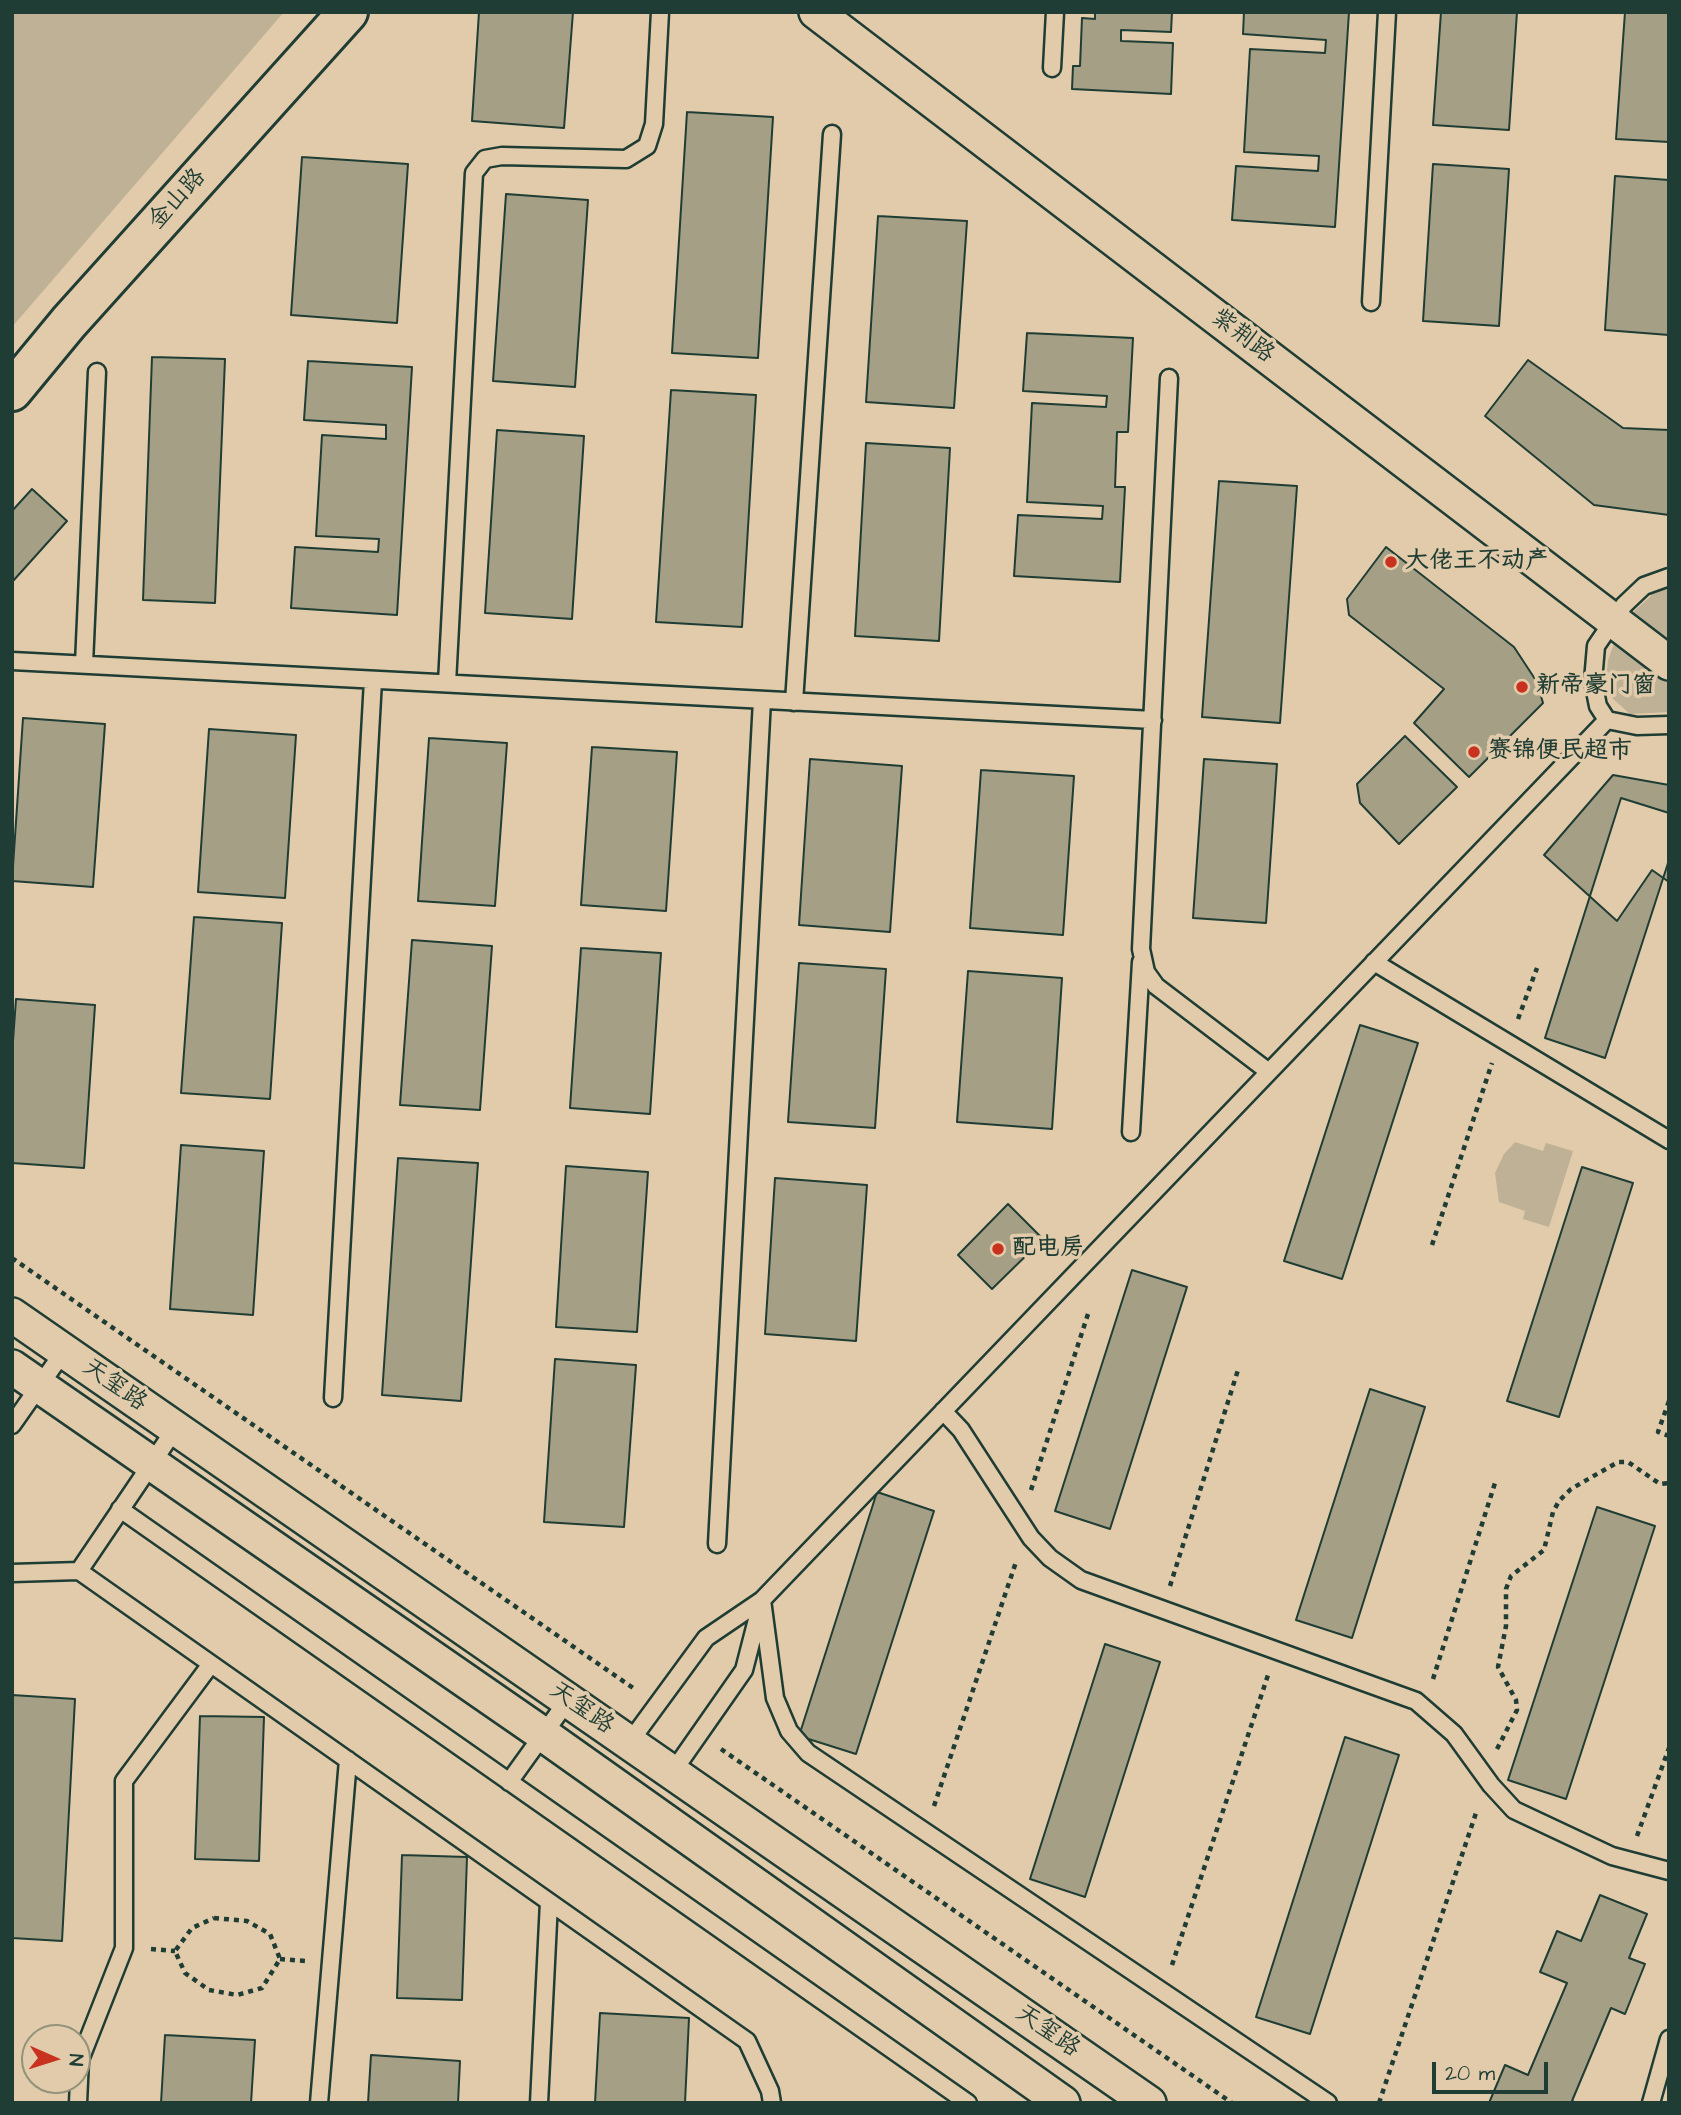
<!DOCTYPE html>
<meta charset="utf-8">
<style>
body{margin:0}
#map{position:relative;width:1681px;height:2115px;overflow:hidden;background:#e1cbaa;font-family:"Architects Daughter",sans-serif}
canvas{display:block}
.frame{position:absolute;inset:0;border:14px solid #1f3d34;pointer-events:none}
.north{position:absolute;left:21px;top:2024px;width:70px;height:70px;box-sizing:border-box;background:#e1cbaa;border:2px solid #93927b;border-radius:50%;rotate:93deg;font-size:19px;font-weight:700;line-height:28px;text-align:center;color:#1f3d34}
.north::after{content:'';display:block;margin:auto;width:24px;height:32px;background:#c8321e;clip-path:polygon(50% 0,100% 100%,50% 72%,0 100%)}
.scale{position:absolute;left:1432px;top:2062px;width:116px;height:32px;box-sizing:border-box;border:4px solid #1f3d34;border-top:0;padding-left:9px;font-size:21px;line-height:24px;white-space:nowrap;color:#1f3d34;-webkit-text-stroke:5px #e1cbaa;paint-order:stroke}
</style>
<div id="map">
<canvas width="1681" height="2115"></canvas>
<div class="frame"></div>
<div class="north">N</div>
<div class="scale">20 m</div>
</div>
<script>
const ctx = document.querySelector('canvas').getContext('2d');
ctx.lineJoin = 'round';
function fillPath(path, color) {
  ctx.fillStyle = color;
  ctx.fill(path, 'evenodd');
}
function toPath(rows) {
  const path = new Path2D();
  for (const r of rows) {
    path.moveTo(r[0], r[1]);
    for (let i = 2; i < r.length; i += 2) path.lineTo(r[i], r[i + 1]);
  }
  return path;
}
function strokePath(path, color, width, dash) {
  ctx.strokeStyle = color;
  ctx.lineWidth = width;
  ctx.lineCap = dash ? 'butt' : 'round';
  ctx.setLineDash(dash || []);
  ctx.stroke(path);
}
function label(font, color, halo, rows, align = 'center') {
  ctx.font = font + ' "Architects Daughter","LXGW WenKai TC",sans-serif';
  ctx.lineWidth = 7;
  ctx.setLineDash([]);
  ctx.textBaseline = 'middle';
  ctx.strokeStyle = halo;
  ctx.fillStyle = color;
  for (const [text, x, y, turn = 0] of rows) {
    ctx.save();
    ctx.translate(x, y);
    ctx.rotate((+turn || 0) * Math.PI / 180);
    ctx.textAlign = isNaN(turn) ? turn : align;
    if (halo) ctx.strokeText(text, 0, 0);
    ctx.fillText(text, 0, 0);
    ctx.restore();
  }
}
const green = toPath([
 [12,12,284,12,12,327],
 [1669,588,1669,644,1631,614,1653,594],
 [1617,636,1669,674,1669,712,1630,714,1612,698,1606,680,1608,660],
 [1515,1142,1543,1151,1546,1143,1573,1151,1549,1227,1523,1219,1525,1211,1499,1202,1495,1173,1504,1154]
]);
const building = toPath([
 [479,12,573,12,564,128,472,121,479,12],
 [1095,12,1172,12,1171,32,1121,30,1121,41,1173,43,1171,94,1072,89,1073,66,1080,66,1082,18,1095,19,1095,12],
 [1244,12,1349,12,1335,227,1232,220,1236,166,1318,171,1319,156,1244,152,1250,49,1325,53,1326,40,1243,34,1244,12],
 [1441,12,1517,12,1509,130,1433,125,1441,12],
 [1625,12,1669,12,1669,142,1616,139,1625,12],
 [687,112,773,117,758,358,672,353,687,112],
 [302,157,408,164,397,323,291,315,302,157],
 [1433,164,1509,169,1499,326,1423,321,1433,164],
 [1615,176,1669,180,1669,335,1605,330,1615,176],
 [506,194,588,200,575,387,493,381,506,194],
 [878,216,967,221,954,408,866,402,878,216],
 [1027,333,1133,338,1128,432,1117,432,1115,487,1125,487,1120,582,1014,576,1018,515,1102,519,1103,506,1027,502,1032,403,1106,407,1107,396,1023,391,1027,333],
 [152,357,225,359,215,603,143,600,152,357],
 [1528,360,1623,428,1669,430,1669,515,1594,505,1485,416,1528,360],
 [308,361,412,367,397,615,291,608,295,547,378,552,379,539,316,536,322,435,386,439,386,425,304,420,308,361],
 [671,390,756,395,742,627,656,622,671,390],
 [497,430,584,436,572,619,485,613,497,430],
 [866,443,950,448,939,641,855,636,866,443],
 [1219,481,1297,486,1280,723,1202,717,1219,481],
 [32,489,67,521,13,581,12,511,32,489],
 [1386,547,1514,647,1537,682,1543,703,1469,777,1414,723,1444,689,1349,615,1347,599,1386,547],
 [23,718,105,724,93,887,12,881,23,718],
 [209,729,296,735,285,898,198,892,209,729],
 [1405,736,1457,787,1399,844,1360,803,1357,784,1405,736],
 [429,738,507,743,495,906,418,901,429,738],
 [592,747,677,752,666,911,581,905,592,747],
 [810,759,902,766,890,932,799,925,810,759],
 [1204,759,1277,764,1266,923,1193,918,1204,759],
 [981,770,1074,776,1063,935,970,928,981,770],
 [1613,775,1669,785,1669,882,1652,870,1617,921,1544,855,1613,775],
 [1621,798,1669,813,1669,860,1605,1058,1545,1038,1621,798],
 [194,917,282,923,270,1099,181,1093,194,917],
 [412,940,492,946,480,1110,400,1105,412,940],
 [581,948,661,953,650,1114,570,1108,581,948],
 [799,963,886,969,875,1128,788,1122,799,963],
 [968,971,1062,978,1052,1129,957,1122,968,971],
 [16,999,95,1005,84,1168,12,1163,12,1055,16,999],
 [1360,1025,1418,1043,1342,1279,1284,1261,1360,1025],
 [181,1145,264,1151,253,1315,170,1309,181,1145],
 [398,1158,478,1163,461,1401,382,1395,398,1158],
 [566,1166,648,1172,637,1332,556,1327,566,1166],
 [1582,1167,1633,1183,1559,1417,1507,1401,1582,1167],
 [775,1178,867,1185,856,1341,765,1334,775,1178],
 [1008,1204,1043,1239,992,1289,958,1255,1008,1204],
 [1132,1270,1187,1287,1110,1529,1055,1511,1132,1270],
 [555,1359,636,1365,624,1527,544,1522,555,1359],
 [1370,1389,1425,1407,1352,1638,1296,1620,1370,1389],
 [877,1492,934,1511,856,1754,799,1736,877,1492],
 [1597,1507,1655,1526,1566,1799,1508,1780,1597,1507],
 [1105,1644,1160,1662,1085,1897,1030,1879,1105,1644],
 [12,1695,75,1699,62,1941,12,1938,12,1695],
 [200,1716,264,1717,259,1861,195,1859,200,1716],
 [1345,1737,1399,1755,1310,2034,1256,2017,1345,1737],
 [402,1855,467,1857,462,2000,397,1998,402,1855],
 [1600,1895,1647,1914,1629,1958,1645,1964,1625,2014,1611,2008,1572,2101,1576,2103,1489,2103,1505,2065,1528,2075,1567,1983,1540,1972,1557,1931,1581,1941,1600,1895],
 [600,2013,689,2018,685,2103,595,2103,600,2013],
 [165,2035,255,2040,251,2103,161,2103,165,2035],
 [371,2055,460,2061,458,2103,368,2103,371,2055]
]);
const path = toPath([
 [1518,1019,1537,968],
 [1432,1245,1492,1063],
 [12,1258,636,1690],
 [1669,1401,1658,1432,1669,1436],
 [1031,1490,1088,1314],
 [1170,1586,1238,1370],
 [1433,1679,1495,1483],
 [721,1749,1232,2103],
 [1497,1749,1517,1710,1516,1700,1498,1667,1506,1626,1506,1589,1511,1576,1544,1550,1553,1512,1559,1501,1571,1489,1618,1462,1628,1462,1660,1484,1669,1483],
 [934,1806,1016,1562],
 [1637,1836,1669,1748],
 [214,1918,247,1921,270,1934,280,1959,262,1988,237,1995,209,1990,185,1973,175,1951,192,1928,214,1918],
 [151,1949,175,1951],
 [280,1959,305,1961],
 [1172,1965,1268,1675],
 [1379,2103,1477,1810]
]);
const service = toPath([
 [1052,68,1055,12],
 [1371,302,1387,12],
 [1169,378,1141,949,1146,972,1156,986,1269,1072],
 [1669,577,1644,586,1624,605,1596,646,1593,681,1598,706,1607,720,1637,726,1669,725],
 [12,661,1153,720],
 [84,664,97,372],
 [447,683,474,173,485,159,502,156,626,159,647,146,654,124,660,12],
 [794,702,832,134],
 [1374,962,1669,1140],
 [1131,1132,1141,962],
 [333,1398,373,680],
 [943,1411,961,1430,1031,1538,1050,1558,1081,1580,1416,1701,1454,1734,1491,1785,1514,1810,1612,1856,1669,1871],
 [12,1425,64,1351],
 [120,1509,968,2103],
 [717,1544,762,700],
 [79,1571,175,1429],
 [12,1573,79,1571,747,2041,770,2091,772,2103],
 [629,1743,706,1638,762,1600,744,1670,672,1773],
 [509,1782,568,1700],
 [78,2103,80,2060,124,1948,124,1781,211,1664],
 [319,2103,348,1760],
 [539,2103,549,1902],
 [1328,2103,808,1753,789,1731,775,1698,762,1600,1607,720],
 [1651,2103,1669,2039]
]);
const minor = toPath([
 [816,12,1669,663],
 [12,1315,1149,2103],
 [12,1367,544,1735,1063,2103]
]);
const tertiary = toPath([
 [12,391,69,322,348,12]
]);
const markers = [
 [1391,562,7,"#c8321e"],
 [1522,687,7,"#c8321e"],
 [1474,752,7,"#c8321e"],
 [998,1249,7,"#c8321e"]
];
const streetNames = [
 ["金山路",178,200,-48],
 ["紫荆路",1242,337,37],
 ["天玺路",114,1386,35],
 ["天玺路",581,1709,35],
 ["天玺路",1047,2032,35]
];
const poiNames = [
 ["大佬王不动产",1405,562],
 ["新帝豪门窗",1536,687],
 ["赛锦便民超市",1488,752],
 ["配电房",1012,1249]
];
fillPath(green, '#beb195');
fillPath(building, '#a59f85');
strokePath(building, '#1f3d34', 2);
strokePath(service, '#1f3d34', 21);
strokePath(minor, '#1f3d34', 38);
strokePath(tertiary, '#1f3d34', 44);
strokePath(path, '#1f3d34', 4.5, [5, 5]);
strokePath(service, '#e1cbaa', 16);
strokePath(minor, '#e1cbaa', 33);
strokePath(tertiary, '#e1cbaa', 38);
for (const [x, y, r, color] of markers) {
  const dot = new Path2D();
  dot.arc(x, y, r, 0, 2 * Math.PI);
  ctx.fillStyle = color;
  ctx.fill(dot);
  strokePath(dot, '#e1cbaa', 2.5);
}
label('24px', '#1f3d34', '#e1cbaa', streetNames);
label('bold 24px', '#1f3d34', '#e1cbaa', poiNames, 'left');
</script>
